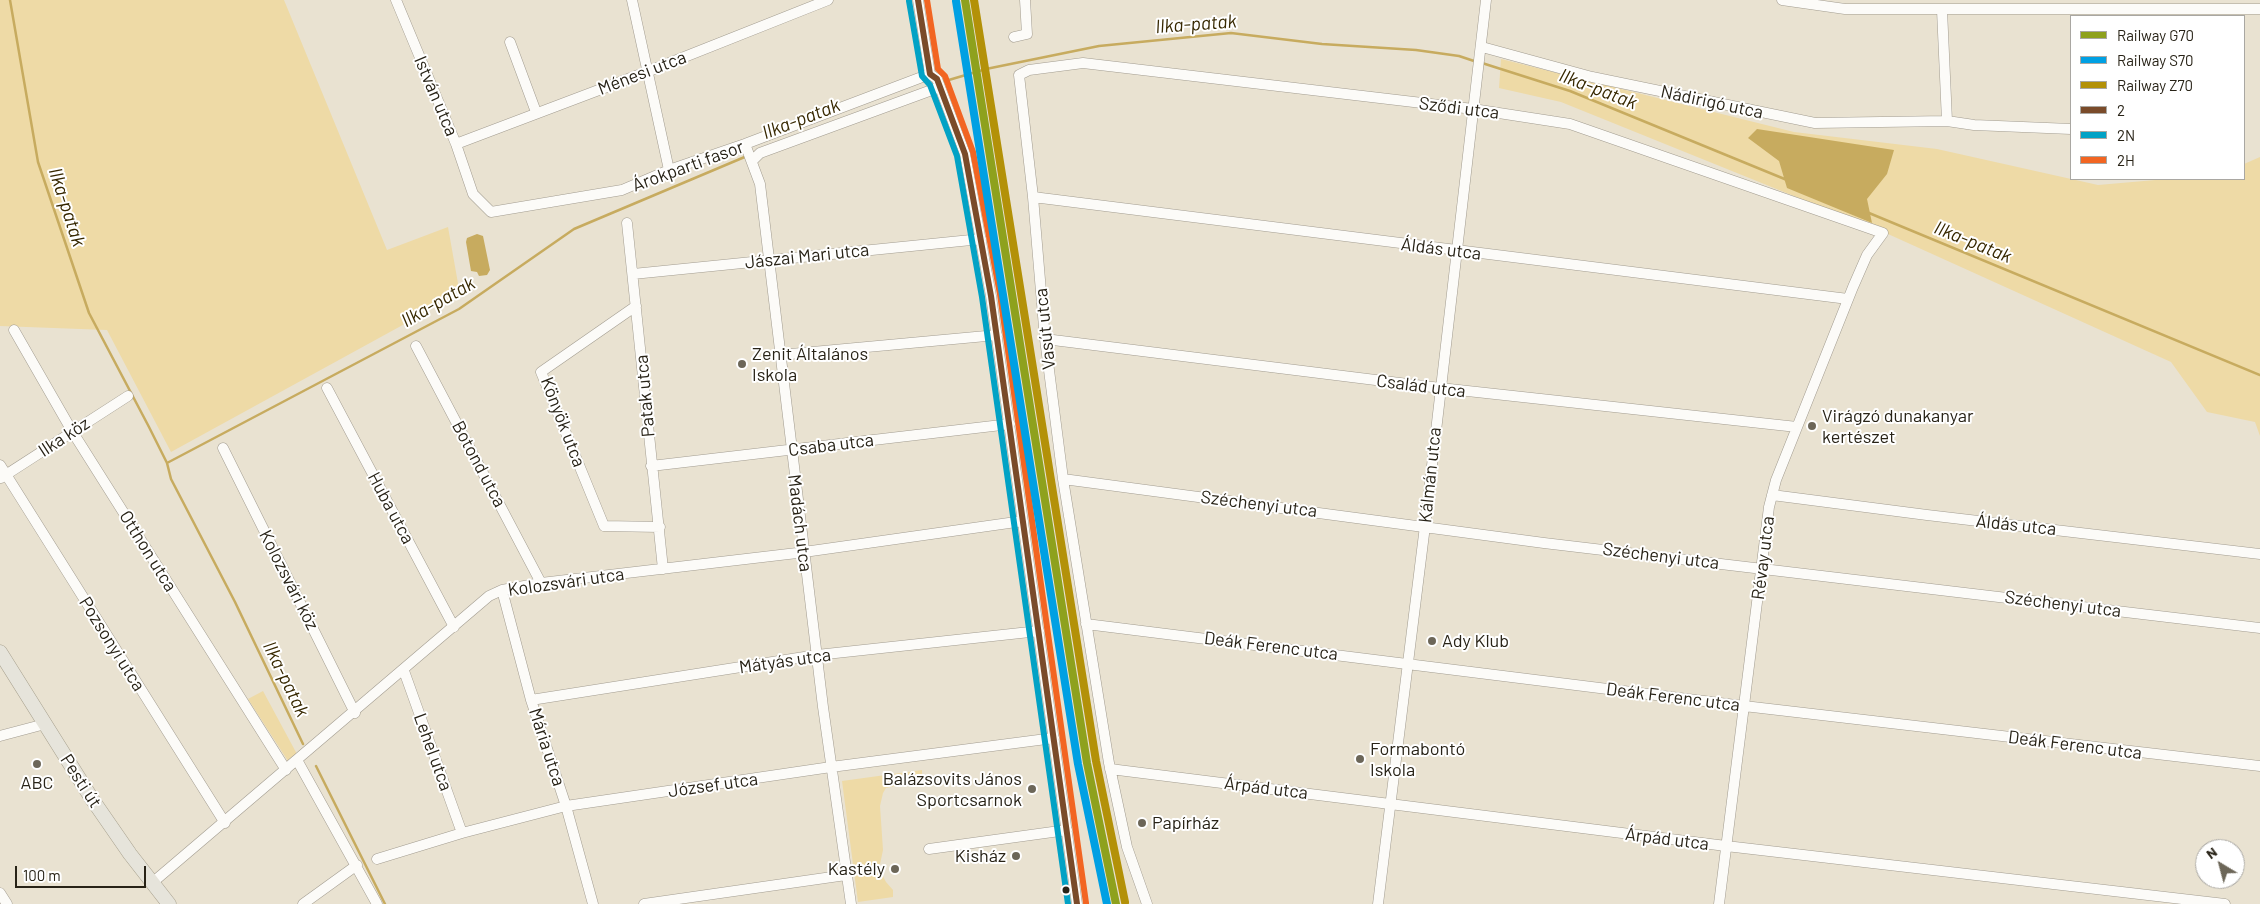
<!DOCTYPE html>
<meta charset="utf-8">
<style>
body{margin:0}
#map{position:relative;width:2260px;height:904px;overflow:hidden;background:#e9e2d1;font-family:Barlow,sans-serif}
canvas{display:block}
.legend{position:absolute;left:2070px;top:15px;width:175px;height:165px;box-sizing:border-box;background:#fff;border:1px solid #a9a7a2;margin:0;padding:6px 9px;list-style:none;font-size:15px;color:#282317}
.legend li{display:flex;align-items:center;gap:10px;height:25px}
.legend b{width:25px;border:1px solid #a9a7a2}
.north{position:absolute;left:2195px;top:839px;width:50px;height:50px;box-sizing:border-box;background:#fff;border:1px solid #a9a7a2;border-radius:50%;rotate:323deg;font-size:14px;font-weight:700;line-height:20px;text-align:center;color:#282317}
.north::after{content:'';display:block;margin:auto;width:18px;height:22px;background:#6c6658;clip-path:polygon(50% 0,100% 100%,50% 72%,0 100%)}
.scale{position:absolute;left:15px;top:866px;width:131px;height:22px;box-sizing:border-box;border:2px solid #282317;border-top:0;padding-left:6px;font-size:15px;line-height:18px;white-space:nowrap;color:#282317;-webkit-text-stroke:4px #fff;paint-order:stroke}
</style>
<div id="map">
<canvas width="2260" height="904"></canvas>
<ul class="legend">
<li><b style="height:6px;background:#8ea11d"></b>Railway G70</li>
<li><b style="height:6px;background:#00a0e3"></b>Railway S70</li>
<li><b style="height:6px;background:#b39108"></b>Railway Z70</li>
<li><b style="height:6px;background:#7a4b2a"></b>2</li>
<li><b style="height:6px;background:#02a2c5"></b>2N</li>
<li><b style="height:6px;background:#f26522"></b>2H</li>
</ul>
<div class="north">N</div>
<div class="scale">100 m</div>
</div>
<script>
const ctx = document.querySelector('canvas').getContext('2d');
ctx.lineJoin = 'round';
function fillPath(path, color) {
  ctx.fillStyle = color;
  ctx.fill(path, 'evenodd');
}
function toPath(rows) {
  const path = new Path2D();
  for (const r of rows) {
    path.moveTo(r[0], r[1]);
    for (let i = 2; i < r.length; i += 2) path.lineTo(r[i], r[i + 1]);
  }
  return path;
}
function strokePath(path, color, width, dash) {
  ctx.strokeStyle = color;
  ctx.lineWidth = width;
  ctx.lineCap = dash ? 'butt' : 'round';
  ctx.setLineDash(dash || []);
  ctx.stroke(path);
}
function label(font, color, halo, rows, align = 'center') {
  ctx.font = font + ' Barlow,sans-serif';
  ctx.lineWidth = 4;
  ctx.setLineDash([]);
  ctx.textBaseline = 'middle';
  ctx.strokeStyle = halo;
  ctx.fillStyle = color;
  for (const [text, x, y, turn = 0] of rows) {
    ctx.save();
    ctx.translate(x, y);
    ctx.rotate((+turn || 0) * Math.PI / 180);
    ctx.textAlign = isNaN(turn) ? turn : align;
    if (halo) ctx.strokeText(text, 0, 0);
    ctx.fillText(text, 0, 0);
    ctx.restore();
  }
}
const green = toPath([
 [0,0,284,0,387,250,448,227,459,289,452,298,171,452,107,330,0,326],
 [1501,59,1794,132,1937,149,2098,185,2167,179,2244,179,2244,164,2260,157,2260,436,2255,422,2207,412,2171,362,1888,234,1561,102,1499,88],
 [263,691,298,756,288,761,248,699],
 [922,770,922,777,904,784,886,788,883,793,880,806,883,850,879,869,886,882,893,890,893,897,858,902,842,781]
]);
const water = toPath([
 [1757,129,1894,150,1887,174,1867,199,1872,223,1787,188,1779,161,1748,138],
 [477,234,483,236,490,270,487,275,479,276,477,272,471,271,466,242,467,238]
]);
const stream = toPath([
 [10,0,38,162,89,313,149,427,167,463,171,479,235,602,303,744],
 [1482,63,1570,91,1787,180],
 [942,82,986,69,1099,46,1231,33,1322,44,1416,50,1459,56,1477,62],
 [1869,213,2260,375],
 [167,463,459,309,574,229,747,156],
 [316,766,385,904]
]);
const minor = toPath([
 [396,0,456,144,473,194,491,212,622,190,669,170,745,144,930,74],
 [632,0,669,170],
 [918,0,930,74,937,79,965,154,991,296,1077,904],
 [1782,0,1845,9,2260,9],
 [1942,10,1947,121],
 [1014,37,1027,34,1025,0],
 [510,42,536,112],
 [1482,47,1592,77,1815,123,1947,121,1974,125,2071,129],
 [456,144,649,71,828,0],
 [745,144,760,184,823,707,851,904],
 [752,161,760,153,940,87],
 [1033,197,1848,299],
 [627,223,663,569],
 [633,274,981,239],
 [636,306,541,372,604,526,660,527],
 [14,330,72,431,286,770],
 [1045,339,1440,388,1797,427],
 [416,346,541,583],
 [780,355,997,335],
 [327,388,454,627],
 [223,448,355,713],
 [0,465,225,823],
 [651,466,1010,424],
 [1,478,128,396],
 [1063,479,1544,543,2260,628],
 [1772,495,1927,515,2260,554],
 [502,590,531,700,566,806,593,904],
 [1086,624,1744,706,2260,766],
 [404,671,462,833],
 [531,700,817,655,1039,631],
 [0,736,45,724],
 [297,760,377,904],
 [1110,769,1726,846,2225,904],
 [929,849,1067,830],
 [377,859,462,833,566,806,831,767,1054,738],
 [152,883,489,596,502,590,541,583,797,553,1023,521],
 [0,893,7,904],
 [303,904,357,865],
 [644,904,846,875],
 [1147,904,1127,847,1109,763,1063,479,1045,339,1033,197,1019,75,1029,70,1083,63,1473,109,1570,124,1883,233,1867,255,1853,287,1776,480,1769,507,1719,904],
 [1378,904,1425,526,1486,0]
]);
const major = toPath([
 [0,652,92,799,130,854,169,904]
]);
const bus1 = toPath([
 [918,0,930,74,937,79,965,154,991,296,1077,904]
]);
const bus2 = toPath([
 [909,1,922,76,930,85,957,156,982,297,1068,904]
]);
const bus3 = toPath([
 [927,0,938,69,945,76,973,152,1000,294,1086,903]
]);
const rail1 = toPath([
 [965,0,1087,763,1116,904]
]);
const rail2 = toPath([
 [956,1,1078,764,1107,904]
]);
const rail3 = toPath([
 [974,0,1096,761,1125,902]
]);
const markers = [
 [742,364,5,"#6c6658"],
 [1812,426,5,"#6c6658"],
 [1432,641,5,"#6c6658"],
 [1360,759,5,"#6c6658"],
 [37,764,5,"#6c6658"],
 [1032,789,5,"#6c6658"],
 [1142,823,5,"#6c6658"],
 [1016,856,5,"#6c6658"],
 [895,869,5,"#6c6658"],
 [1066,890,4.5,"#282317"]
];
const streetNames = [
 ["Ménesi utca",642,73,-21],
 ["István utca",436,96,67],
 ["Nádirigó utca",1712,102,12],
 ["Sződi utca",1459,108,7],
 ["Árokparti fasor",688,166,-20],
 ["Áldás utca",1441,249,7],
 ["Jászai Mari utca",807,256,-6],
 ["Vasút utca",1045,329,-96],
 ["Család utca",1421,386,7],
 ["Patak utca",645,396,-95],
 ["Könyök utca",563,422,69],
 ["Ilka köz",64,437,-33],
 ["Csaba utca",831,445,-7],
 ["Botond utca",479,464,62],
 ["Kálmán utca",1430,475,-84],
 ["Széchenyi utca",1259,504,7],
 ["Huba utca",391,508,62],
 ["Madách utca",800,523,83],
 ["Áldás utca",2016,525,6],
 ["Otthon utca",148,551,58],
 ["Széchenyi utca",1661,556,7],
 ["Révay utca",1763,558,-83],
 ["Kolozsvári köz",289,580,63],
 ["Kolozsvári utca",566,582,-8],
 ["Széchenyi utca",2063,604,7],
 ["Pozsonyi utca",112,644,58],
 ["Deák Ferenc utca",1271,646,7],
 ["Mátyás utca",785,661,-8],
 ["Deák Ferenc utca",1673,697,7],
 ["Deák Ferenc utca",2075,745,7],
 ["Mária utca",547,747,72],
 ["Lehel utca",433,752,70],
 ["Pesti út",81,781,57],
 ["József utca",713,785,-8],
 ["Árpád utca",1266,788,7],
 ["Árpád utca",1667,839,7]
];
const poiNames = [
 ["Zenit Általános",752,354],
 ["Iskola",752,375],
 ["Virágzó dunakanyar",1822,416],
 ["kertészet",1822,437],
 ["Ady Klub",1442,641],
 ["Formabontó",1370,749],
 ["Iskola",1370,770],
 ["Balázsovits János",1022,779,"right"],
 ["Sportcsarnok",1022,800,"right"],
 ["ABC",37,783,"center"],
 ["Papírház",1152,823],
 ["Kisház",1006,856,"right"],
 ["Kastély",885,869,"right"]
];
const waterNames = [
 ["Ilka-patak",1196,24,-4],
 ["Ilka-patak",1598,89,21],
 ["Ilka-patak",801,119,-21],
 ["Ilka-patak",67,207,72],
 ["Ilka-patak",1973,242,22],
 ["Ilka-patak",438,302,-30],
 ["Ilka-patak",286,679,64]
];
fillPath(green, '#eedaa6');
fillPath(water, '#c7ab5f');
strokePath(stream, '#c7ab5f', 2.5);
strokePath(minor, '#a29c90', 11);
strokePath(major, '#a69f8c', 15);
strokePath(minor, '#fcfbf8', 10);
strokePath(major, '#e6e4db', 14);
strokePath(bus1, '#7a4b2a', 6);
strokePath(bus2, '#02a2c5', 6);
strokePath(bus3, '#f26522', 6);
strokePath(rail1, '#8ea11d', 8);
strokePath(rail2, '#00a0e3', 8);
strokePath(rail3, '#b39108', 8);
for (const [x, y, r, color] of markers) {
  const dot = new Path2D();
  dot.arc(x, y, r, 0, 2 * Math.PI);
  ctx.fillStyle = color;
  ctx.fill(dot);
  strokePath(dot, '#fff', 2);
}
label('18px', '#282317', '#fff', streetNames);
label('18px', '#282317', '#fff', poiNames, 'left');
label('italic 19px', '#372800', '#fff', waterNames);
</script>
